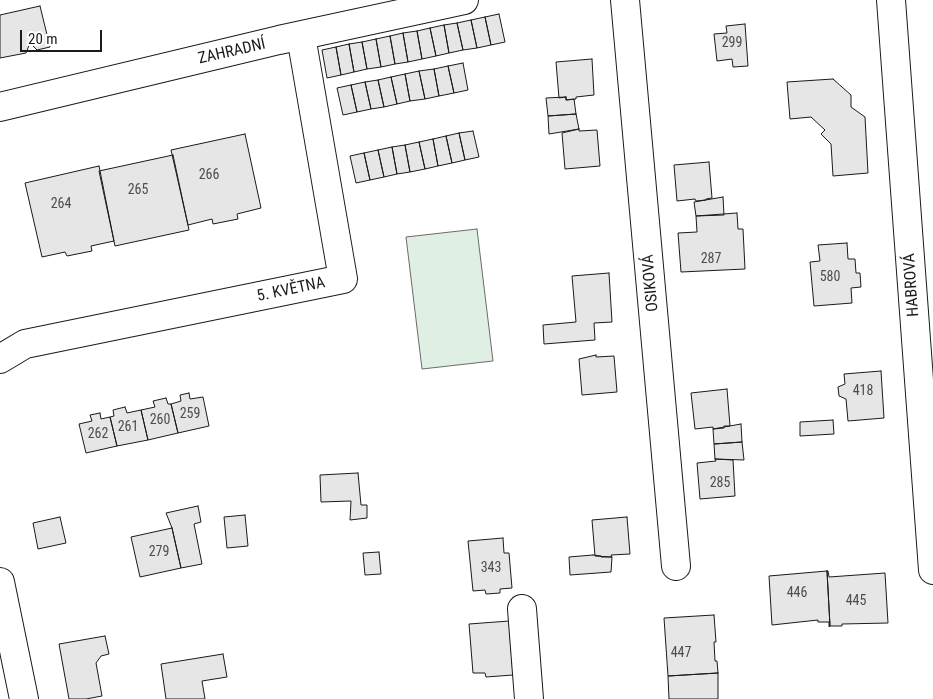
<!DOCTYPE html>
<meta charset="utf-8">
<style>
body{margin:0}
#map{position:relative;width:933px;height:699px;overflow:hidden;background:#fff;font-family:"Roboto Condensed",sans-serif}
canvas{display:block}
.scale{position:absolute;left:20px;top:30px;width:82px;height:22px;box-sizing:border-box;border:2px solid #1a1a1a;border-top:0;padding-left:6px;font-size:15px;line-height:18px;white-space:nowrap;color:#1a1a1a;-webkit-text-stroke:4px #fff;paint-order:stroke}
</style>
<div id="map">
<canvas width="933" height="699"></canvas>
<div class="scale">20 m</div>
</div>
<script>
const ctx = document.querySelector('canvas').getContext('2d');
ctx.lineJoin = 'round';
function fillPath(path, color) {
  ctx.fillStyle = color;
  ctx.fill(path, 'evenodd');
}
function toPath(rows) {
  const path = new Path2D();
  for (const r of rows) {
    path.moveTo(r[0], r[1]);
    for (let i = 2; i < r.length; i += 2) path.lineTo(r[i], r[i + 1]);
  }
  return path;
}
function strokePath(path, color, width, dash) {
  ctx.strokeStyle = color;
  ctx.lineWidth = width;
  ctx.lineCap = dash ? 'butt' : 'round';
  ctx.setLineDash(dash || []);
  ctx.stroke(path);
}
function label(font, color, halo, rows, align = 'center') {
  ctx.font = font + ' "Roboto Condensed",sans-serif';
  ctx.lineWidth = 4;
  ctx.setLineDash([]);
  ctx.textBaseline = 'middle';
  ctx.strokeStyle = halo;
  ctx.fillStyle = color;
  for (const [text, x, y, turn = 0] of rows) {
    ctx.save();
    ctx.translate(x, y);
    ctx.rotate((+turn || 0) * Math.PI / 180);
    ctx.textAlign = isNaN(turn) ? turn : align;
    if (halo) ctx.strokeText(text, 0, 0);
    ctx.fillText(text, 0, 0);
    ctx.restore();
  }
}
const green = toPath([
 [477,229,493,361,422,369,406,237,477,229]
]);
const building = toPath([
 [40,6,50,47,37,50,30,43,26,53,0,58,0,15,40,6],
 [499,14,505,42,491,45,485,17,499,14],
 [485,17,491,45,477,48,471,20,485,17],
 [471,20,477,48,463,50,457,23,471,20],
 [457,23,463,50,449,53,444,25,457,23],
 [745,24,748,66,733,67,732,59,717,61,714,34,727,33,726,26,745,24],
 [444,25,449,53,436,56,430,28,444,25],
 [430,28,436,56,422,59,417,31,430,28],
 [417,31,422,59,408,62,403,33,417,31],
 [403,33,408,62,395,64,390,36,403,33],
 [390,36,395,64,381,67,376,39,390,36],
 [376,39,381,67,367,69,362,42,376,39],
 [362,42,367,69,354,72,349,44,362,42],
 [349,44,354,72,341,75,336,47,349,44],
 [336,47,341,75,327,78,322,50,336,47],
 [592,59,594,95,576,97,576,99,566,100,566,97,559,98,556,62,592,59],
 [463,63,468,90,454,93,448,66,463,63],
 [448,66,454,93,439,96,434,69,448,66],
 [434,69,439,96,425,99,419,71,434,69],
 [419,71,425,99,410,101,405,74,419,71],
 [405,74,410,101,397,104,391,77,405,74],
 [391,77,397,104,384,107,378,80,391,77],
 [833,79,851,95,851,107,865,117,868,173,833,176,831,144,821,134,825,130,811,117,790,119,787,82,833,79],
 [378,80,384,107,371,109,365,82,378,80],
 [365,82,371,109,357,112,351,85,365,82],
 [351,85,357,112,343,115,337,88,351,85],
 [566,97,566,100,574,99,576,114,548,116,546,98,566,97],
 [576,114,579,129,549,134,548,116,576,114],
 [579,129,579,131,597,130,600,166,565,169,562,133,579,129],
 [473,131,479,157,465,160,459,133,473,131],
 [459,133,465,160,452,163,446,136,459,133],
 [245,134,261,208,237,214,238,219,213,224,212,219,188,225,171,150,245,134],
 [446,136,452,163,438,166,433,139,446,136],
 [433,139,438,166,425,169,419,142,433,139],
 [419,142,425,169,410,172,405,145,419,142],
 [405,145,410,172,397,174,392,147,405,145],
 [392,147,397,174,384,177,378,150,392,147],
 [378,150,384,177,370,180,364,153,378,150],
 [364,153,370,180,356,183,350,156,364,153],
 [173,155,189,230,115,246,99,171,173,155],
 [709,162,712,198,706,199,706,200,696,201,695,199,677,201,674,165,709,162],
 [99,166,114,241,91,246,92,251,67,256,65,252,42,257,25,183,99,166],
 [723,197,724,215,696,216,694,202,723,197],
 [737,213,738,229,743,229,745,269,681,272,678,233,697,232,696,216,737,213],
 [847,243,848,259,855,259,856,273,860,273,861,287,851,288,852,303,814,306,810,262,820,261,818,245,847,243],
 [609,273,612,322,594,323,595,340,544,344,543,325,576,322,572,276,609,273],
 [596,355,596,357,614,356,617,392,582,395,579,359,596,355],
 [881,371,884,418,848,421,846,399,839,396,838,387,845,384,844,374,881,371],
 [727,389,730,426,724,426,724,428,713,429,713,427,695,429,691,393,727,389],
 [189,393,190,399,203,397,209,426,178,433,171,404,181,401,180,395,189,393],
 [166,398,168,404,171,404,178,433,148,440,141,410,155,407,153,401,166,398],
 [125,407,127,413,141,410,148,440,117,446,110,417,114,416,113,410,125,407],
 [100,413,101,419,110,417,117,446,86,453,79,424,92,421,90,415,100,413],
 [833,420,834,434,800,436,800,422,833,420],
 [741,424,742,442,714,444,713,429,741,424],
 [742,442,744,460,715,459,714,444,742,442],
 [715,459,733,460,735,496,700,499,697,463,716,461,715,459],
 [358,473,361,505,367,505,367,518,350,520,351,501,321,502,320,475,358,473],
 [198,506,201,522,194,524,202,564,181,568,172,528,166,513,198,506],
 [245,515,248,546,227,548,224,517,245,515],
 [60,517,66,543,38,549,33,523,60,517],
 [627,517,630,554,611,555,612,557,595,556,592,520,627,517],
 [172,528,181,568,140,577,131,537,172,528],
 [503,538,504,553,509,553,512,588,500,589,500,593,486,594,485,590,473,591,468,541,503,538],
 [379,552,381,574,365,575,363,553,379,552],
 [593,555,601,556,601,557,612,557,611,572,570,575,569,557,593,555],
 [827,571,830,626,829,627,829,622,818,622,818,620,772,625,769,576,827,571],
 [827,571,828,571,829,577,885,573,888,623,842,624,842,626,830,626,827,571],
 [714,615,716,642,714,642,715,661,717,661,718,673,668,676,664,618,714,615],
 [509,621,513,675,486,677,485,673,473,673,469,624,509,621],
 [105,636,109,654,101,656,96,663,102,696,86,699,69,699,59,644,105,636],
 [223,654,227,677,202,681,205,699,166,699,161,664,223,654],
 [718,673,718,699,669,699,668,676,718,673]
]);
const minor = toPath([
 [625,0,676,566],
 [891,0,933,570],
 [0,107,279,40,464,0],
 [0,359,25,344,343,279,301,36],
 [522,609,529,699]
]);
const major = toPath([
 [0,582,24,699]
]);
const numberNames = [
 ["299",732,43],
 ["266",209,175],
 ["265",138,190],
 ["264",61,204],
 ["287",711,259],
 ["580",830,277],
 ["418",863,391],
 ["259",190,414],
 ["260",160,420],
 ["261",128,427],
 ["262",98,434],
 ["285",720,483],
 ["279",159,552],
 ["343",491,568],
 ["446",797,593],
 ["445",856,601],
 ["447",681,653]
];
const streetNames = [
 ["ZAHRADNÍ",232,52,-13],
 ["OSIKOVÁ",651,283,-95],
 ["HABROVÁ",912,285,-94],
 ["5. KVĚTNA",291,290,-12]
];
fillPath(green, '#e0efe3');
strokePath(green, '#6a6a6a', 1);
fillPath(building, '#e6e6e6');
strokePath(building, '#1a1a1a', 1);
strokePath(minor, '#1a1a1a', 30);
strokePath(major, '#1a1a1a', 30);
strokePath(minor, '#fff', 28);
strokePath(major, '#fff', 28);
label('14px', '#4d4d4d', null, numberNames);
label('16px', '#1a1a1a', '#fff', streetNames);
</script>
